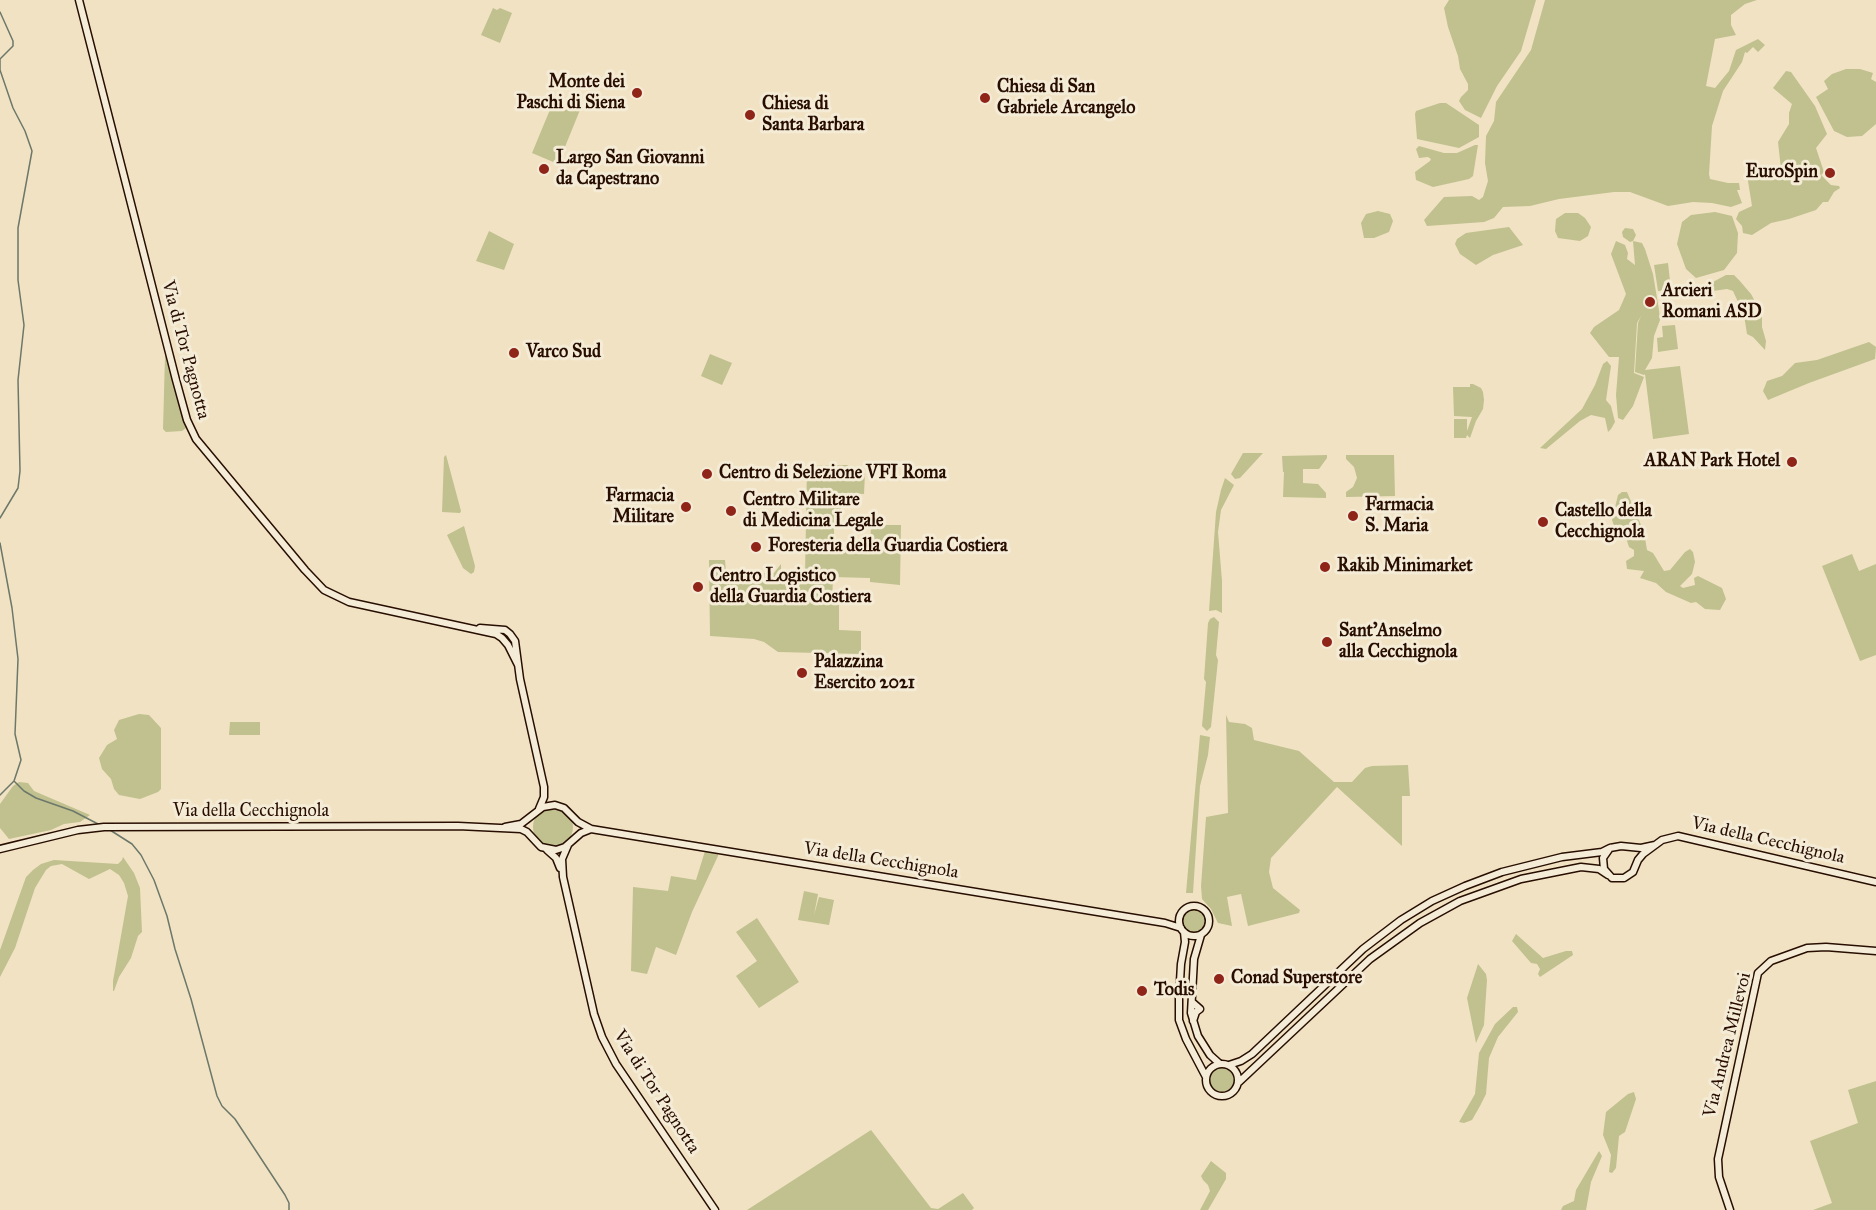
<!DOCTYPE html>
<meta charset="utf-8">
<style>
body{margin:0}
canvas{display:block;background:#f0e2c2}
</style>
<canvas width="1876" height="1210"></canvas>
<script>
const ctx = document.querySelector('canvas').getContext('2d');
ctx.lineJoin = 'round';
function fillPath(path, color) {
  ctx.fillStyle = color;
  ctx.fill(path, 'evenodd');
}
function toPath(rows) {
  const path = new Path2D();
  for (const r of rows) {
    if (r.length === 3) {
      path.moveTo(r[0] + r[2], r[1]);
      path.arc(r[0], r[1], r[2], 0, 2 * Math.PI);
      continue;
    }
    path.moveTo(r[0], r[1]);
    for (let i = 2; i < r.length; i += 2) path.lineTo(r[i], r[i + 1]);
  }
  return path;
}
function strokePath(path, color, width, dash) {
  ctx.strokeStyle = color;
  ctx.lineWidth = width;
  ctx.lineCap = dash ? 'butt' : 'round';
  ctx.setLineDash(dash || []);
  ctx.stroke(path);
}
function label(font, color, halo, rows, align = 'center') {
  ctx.font = font + ' "IM FELL Great Primer",serif';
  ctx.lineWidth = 6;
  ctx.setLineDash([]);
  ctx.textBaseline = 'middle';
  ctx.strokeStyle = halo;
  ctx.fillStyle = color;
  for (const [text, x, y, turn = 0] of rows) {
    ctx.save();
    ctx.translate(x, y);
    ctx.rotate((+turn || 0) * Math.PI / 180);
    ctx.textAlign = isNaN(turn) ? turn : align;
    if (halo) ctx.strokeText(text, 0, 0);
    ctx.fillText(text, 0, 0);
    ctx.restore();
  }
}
const green = toPath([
 [1449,0,1536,0,1521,51,1497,86,1481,118,1465,110,1459,101,1461,97,1468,90,1468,84,1460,69,1458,56,1448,27,1444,8],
 [1545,0,1757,0,1745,4,1731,15,1731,25,1736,35,1715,39,1706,86,1715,88,1729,71,1736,50,1758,39,1765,45,1758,52,1753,47,1747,53,1745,52,1742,62,1723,91,1712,126,1709,174,1710,179,1728,183,1739,183,1740,190,1737,190,1742,203,1731,207,1712,203,1693,202,1668,206,1630,192,1614,192,1559,199,1530,206,1503,207,1494,218,1484,222,1427,226,1424,220,1444,197,1472,196,1479,200,1483,197,1488,181,1485,163,1486,136,1494,121,1496,102,1531,50],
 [493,8,497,10,500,8,512,13,500,43,481,35],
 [1846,69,1860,69,1873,73,1871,79,1876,82,1876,124,1862,136,1847,137,1834,131,1816,97,1828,89,1824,81,1832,74],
 [1786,71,1791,72,1815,106,1827,134,1816,148,1824,172,1821,175,1831,185,1839,186,1840,188,1834,192,1828,202,1823,202,1816,210,1789,219,1771,223,1752,235,1743,233,1742,226,1736,219,1739,212,1752,206,1747,175,1777,174,1781,169,1778,142,1789,124,1789,113,1792,104,1773,88],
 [554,100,580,110,558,164,532,153],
 [1440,103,1446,103,1479,125,1479,137,1459,148,1417,139,1415,114,1416,111],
 [1475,145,1478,145,1473,176,1469,179,1433,187,1416,180,1415,172,1430,161,1431,159,1428,157,1419,158,1416,149,1419,146,1444,153,1457,153],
 [1378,211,1390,214,1393,221,1389,232,1374,238,1364,238,1361,223,1366,214],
 [1715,212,1732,216,1738,233,1737,253,1724,270,1696,278,1686,269,1677,244,1682,222,1691,215],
 [1565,213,1578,213,1585,218,1591,227,1588,236,1580,241,1558,238,1555,231,1556,219],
 [1509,227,1523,245,1493,255,1476,265,1460,254,1455,244,1457,239,1466,233],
 [1625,228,1633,229,1636,235,1633,241,1642,243,1645,249,1653,274,1659,310,1660,320,1654,336,1652,358,1645,370,1680,366,1689,434,1653,439,1645,374,1644,375,1635,372,1638,323,1641,316,1637,323,1634,373,1644,377,1633,406,1623,420,1618,418,1616,395,1619,357,1609,357,1590,333,1594,327,1619,310,1626,294,1611,254,1616,241,1625,245,1628,253,1627,259,1635,265,1633,241,1630,242,1623,237,1622,232],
 [489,231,514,244,504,270,476,261],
 [1668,263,1671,290,1658,291,1654,265],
 [1726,275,1734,275,1739,280,1751,294,1762,314,1762,327,1766,341,1765,350,1753,337,1747,334,1744,315,1733,291,1727,289,1713,291,1709,288,1711,283],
 [1675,325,1678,349,1658,352,1657,338,1663,337,1662,326],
 [1869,342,1876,347,1875,359,1809,383,1768,400,1763,391,1767,381,1782,376,1795,363,1817,360],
 [710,354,732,363,722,385,701,376],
 [165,356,168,357,186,423,186,428,182,431,166,432,163,429],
 [1607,361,1611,366,1606,400,1611,406,1615,422,1611,429,1608,432,1605,418,1591,415,1580,421,1546,449,1540,448,1582,409,1595,385,1603,364],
 [1470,384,1473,384,1481,388,1483,392,1484,400,1483,409,1476,421,1470,438,1467,435,1466,438,1454,438,1454,419,1467,419,1467,431,1472,417,1454,416,1453,387,1470,387],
 [1243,453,1263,453,1240,478,1235,479,1231,474],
 [446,455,461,511,460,513,442,512,444,457],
 [1327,455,1327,458,1319,469,1303,469,1303,483,1318,484,1326,493,1326,498,1283,497,1284,472,1283,472,1282,456],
 [1346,455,1394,455,1395,496,1346,497,1346,492,1353,487,1357,478,1354,467,1346,459],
 [848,465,849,473,865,473,864,494,841,493,841,519,834,519,834,546,870,547,871,525,901,525,900,585,870,582,870,578,833,577,832,604,839,605,839,630,861,631,861,654,778,652,764,642,754,639,710,636,709,560,725,560,726,572,730,574,774,573,781,564,781,576,805,576,807,466],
 [1225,478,1234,485,1221,510,1218,532,1222,581,1222,613,1216,610,1209,611,1216,512,1221,490],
 [1622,492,1627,492,1644,532,1647,550,1653,553,1664,571,1670,570,1685,552,1690,549,1693,552,1695,562,1692,574,1680,586,1683,588,1695,585,1694,578,1698,576,1722,588,1726,599,1720,610,1705,609,1696,602,1691,603,1666,592,1656,583,1640,578,1644,571,1627,569,1626,561,1634,556,1634,550,1629,547,1625,535,1616,531,1612,520,1618,495],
 [464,526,475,566,474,572,471,574,463,568,447,535],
 [1852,554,1859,571,1876,564,1876,655,1860,661,1822,566],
 [1214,617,1219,622,1216,655,1218,660,1211,727,1207,731,1202,726,1206,682,1204,679,1208,623,1210,619],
 [139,714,149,715,161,728,161,789,158,792,140,799,119,795,114,789,111,779,102,769,99,758,107,745,117,739,114,730,119,720],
 [1226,715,1229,722,1245,724,1252,728,1254,740,1299,751,1334,782,1352,782,1365,768,1372,766,1408,765,1410,796,1402,796,1402,846,1337,787,1271,858,1269,872,1273,888,1300,910,1299,913,1248,926,1241,894,1227,897,1232,926,1218,923,1211,909,1202,899,1201,886,1206,817,1228,813],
 [230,722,260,722,260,735,229,735],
 [1200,735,1210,737,1208,755,1200,786,1193,893,1186,893],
 [19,782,28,783,34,791,90,815,80,822,64,824,51,830,9,839,0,828,0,804,13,786],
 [553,827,20],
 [705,851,718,853,718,856,692,912,676,955,656,947,647,974,631,971,633,887,668,891,671,876,696,880],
 [123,857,134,873,140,888,142,932,138,936,131,958,119,977,114,991,113,991,113,981,128,896,124,883,119,875,110,869,89,879,62,864,51,866,46,870,35,888,15,948,0,977,0,950,26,877,33,870,41,864,54,860,118,864,122,860],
 [804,891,818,894,814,915,819,897,834,900,829,925,798,920],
 [1194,921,12],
 [757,918,799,982,759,1008,736,976,757,961,736,932],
 [1516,934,1543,958,1566,951,1572,951,1573,955,1540,977,1538,974,1540,969,1537,964,1531,963,1512,941],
 [1478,964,1486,974,1487,980,1484,1025,1476,1043,1467,998],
 [1513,1007,1517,1007,1518,1012,1498,1037,1489,1058,1486,1094,1480,1106,1472,1120,1464,1123,1459,1122,1475,1094,1479,1053,1495,1024],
 [1222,1080,13],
 [1876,1081,1876,1210,1813,1210,1832,1203,1810,1141,1858,1123,1848,1090],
 [1634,1092,1636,1099,1625,1132,1619,1136,1616,1168,1612,1173,1609,1172,1611,1155,1603,1135,1606,1112,1628,1094],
 [871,1130,931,1208,938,1209,963,1193,974,1208,972,1210,747,1210],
 [1599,1151,1602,1156,1591,1182,1586,1210,1561,1210,1563,1206,1574,1201,1576,1190],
 [1211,1161,1226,1173,1226,1179,1208,1210,1200,1210,1210,1191,1208,1185,1203,1180,1201,1176]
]);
const stream = toPath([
 [0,12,13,41,13,46,0,59,0,70,13,108,25,131,32,151,18,228,18,280,24,325,18,380,20,471,18,488,0,518],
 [0,543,12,608,18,659,15,734,21,760,14,781,0,795],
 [14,781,24,791,36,798,73,811,98,824],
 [110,830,132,844,141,855,154,880,167,916,175,949,191,999,217,1096,222,1106,235,1119,285,1195,289,1203,289,1210]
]);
const secondary = toPath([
 [79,0,176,380,187,420,196,439,305,570,324,590,349,602,496,634,502,638,508,645,518,665],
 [480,628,505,630,510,634,515,641,520,679,544,787,544,797,539,809],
 [505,827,521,824,543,807,555,805,564,808,578,822,591,829,1165,923,1181,928],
 [568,845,562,859,563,877,594,1014,602,1037,616,1064,715,1210],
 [1655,845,1641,848,1621,846,1610,848,1603,858,1604,869,1612,878,1624,878,1633,872,1638,860,1643,854,1662,840,1678,836,1876,882],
 [0,849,78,830,104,827,458,826,521,829,527,832,541,847,556,850,565,847,581,833,591,829],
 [547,850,556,858,560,868],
 [1194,921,15],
 [1184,932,1185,942,1181,964,1179,999,1179,1020,1186,1039,1206,1077],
 [1201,935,1194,959,1191,1013,1198,1036,1210,1055,1220,1064],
 [1192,1002,1200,1009,1196,1012,1193,1021],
 [1222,1080,16],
 [1229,1065,1241,1061,1252,1054,1363,949,1401,920,1432,901,1465,886,1502,872,1562,857,1602,852,1610,848],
 [1239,1082,1370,959,1420,923,1460,901,1521,879,1581,867,1599,869,1608,875],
 [1730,1210,1719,1177,1718,1159,1758,973,1771,961,1807,948,1826,947,1876,951]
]);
const markers = [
 [637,93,6,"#8f2418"],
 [985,98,6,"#8f2418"],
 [750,115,6,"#8f2418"],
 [544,169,6,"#8f2418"],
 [1830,173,6,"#8f2418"],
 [1650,302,6,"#8f2418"],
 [514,353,6,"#8f2418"],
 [1792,462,6,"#8f2418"],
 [707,474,6,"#8f2418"],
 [686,507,6,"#8f2418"],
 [731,511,6,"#8f2418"],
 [1353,516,6,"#8f2418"],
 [1543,522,6,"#8f2418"],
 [756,547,6,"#8f2418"],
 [1325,567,6,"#8f2418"],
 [698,587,6,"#8f2418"],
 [1327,642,6,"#8f2418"],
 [802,673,6,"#8f2418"],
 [1219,979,6,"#8f2418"],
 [1142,991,6,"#8f2418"]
];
const poiNames = [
 ["Monte dei",625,83,"right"],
 ["Paschi di Siena",625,104,"right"],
 ["Chiesa di San",997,88],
 ["Gabriele Arcangelo",997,109],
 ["Chiesa di",762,105],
 ["Santa Barbara",762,126],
 ["Largo San Giovanni",556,159],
 ["da Capestrano",556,180],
 ["EuroSpin",1818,173,"right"],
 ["Arcieri",1662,292],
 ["Romani ASD",1662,313],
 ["Varco Sud",526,353],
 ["ARAN Park Hotel",1780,462,"right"],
 ["Centro di Selezione VFI Roma",719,474],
 ["Farmacia",674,497,"right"],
 ["Militare",674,518,"right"],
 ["Centro Militare",743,501],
 ["di Medicina Legale",743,522],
 ["Farmacia",1365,506],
 ["S. Maria",1365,527],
 ["Castello della",1555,512],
 ["Cecchignola",1555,533],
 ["Foresteria della Guardia Costiera",768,547],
 ["Rakib Minimarket",1337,567],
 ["Centro Logistico",710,577],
 ["della Guardia Costiera",710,598],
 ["Sant’Anselmo",1339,632],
 ["alla Cecchignola",1339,653],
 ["Palazzina",814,663],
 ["Esercito 2021",814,684],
 ["Conad Superstore",1231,979],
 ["Todis",1154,991]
];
const streetNames = [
 ["Via di Tor Pagnotta",185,350,75],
 ["Via della Cecchignola",251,812],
 ["Via della Cecchignola",1768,841,13],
 ["Via della Cecchignola",881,861,9],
 ["Via Andrea Millevoi",1728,1045,-76],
 ["Via di Tor Pagnotta",656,1092,57]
];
fillPath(green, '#c0c18f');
strokePath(stream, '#6d786a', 1.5);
strokePath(secondary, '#280e00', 9);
strokePath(secondary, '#f5ecd7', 6);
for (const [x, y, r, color] of markers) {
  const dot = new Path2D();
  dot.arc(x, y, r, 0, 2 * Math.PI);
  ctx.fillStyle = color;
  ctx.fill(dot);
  strokePath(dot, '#f5ecd7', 2);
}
label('bold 18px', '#280e00', '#f5ecd7', poiNames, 'left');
label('18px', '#280e00', '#f5ecd7', streetNames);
</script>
